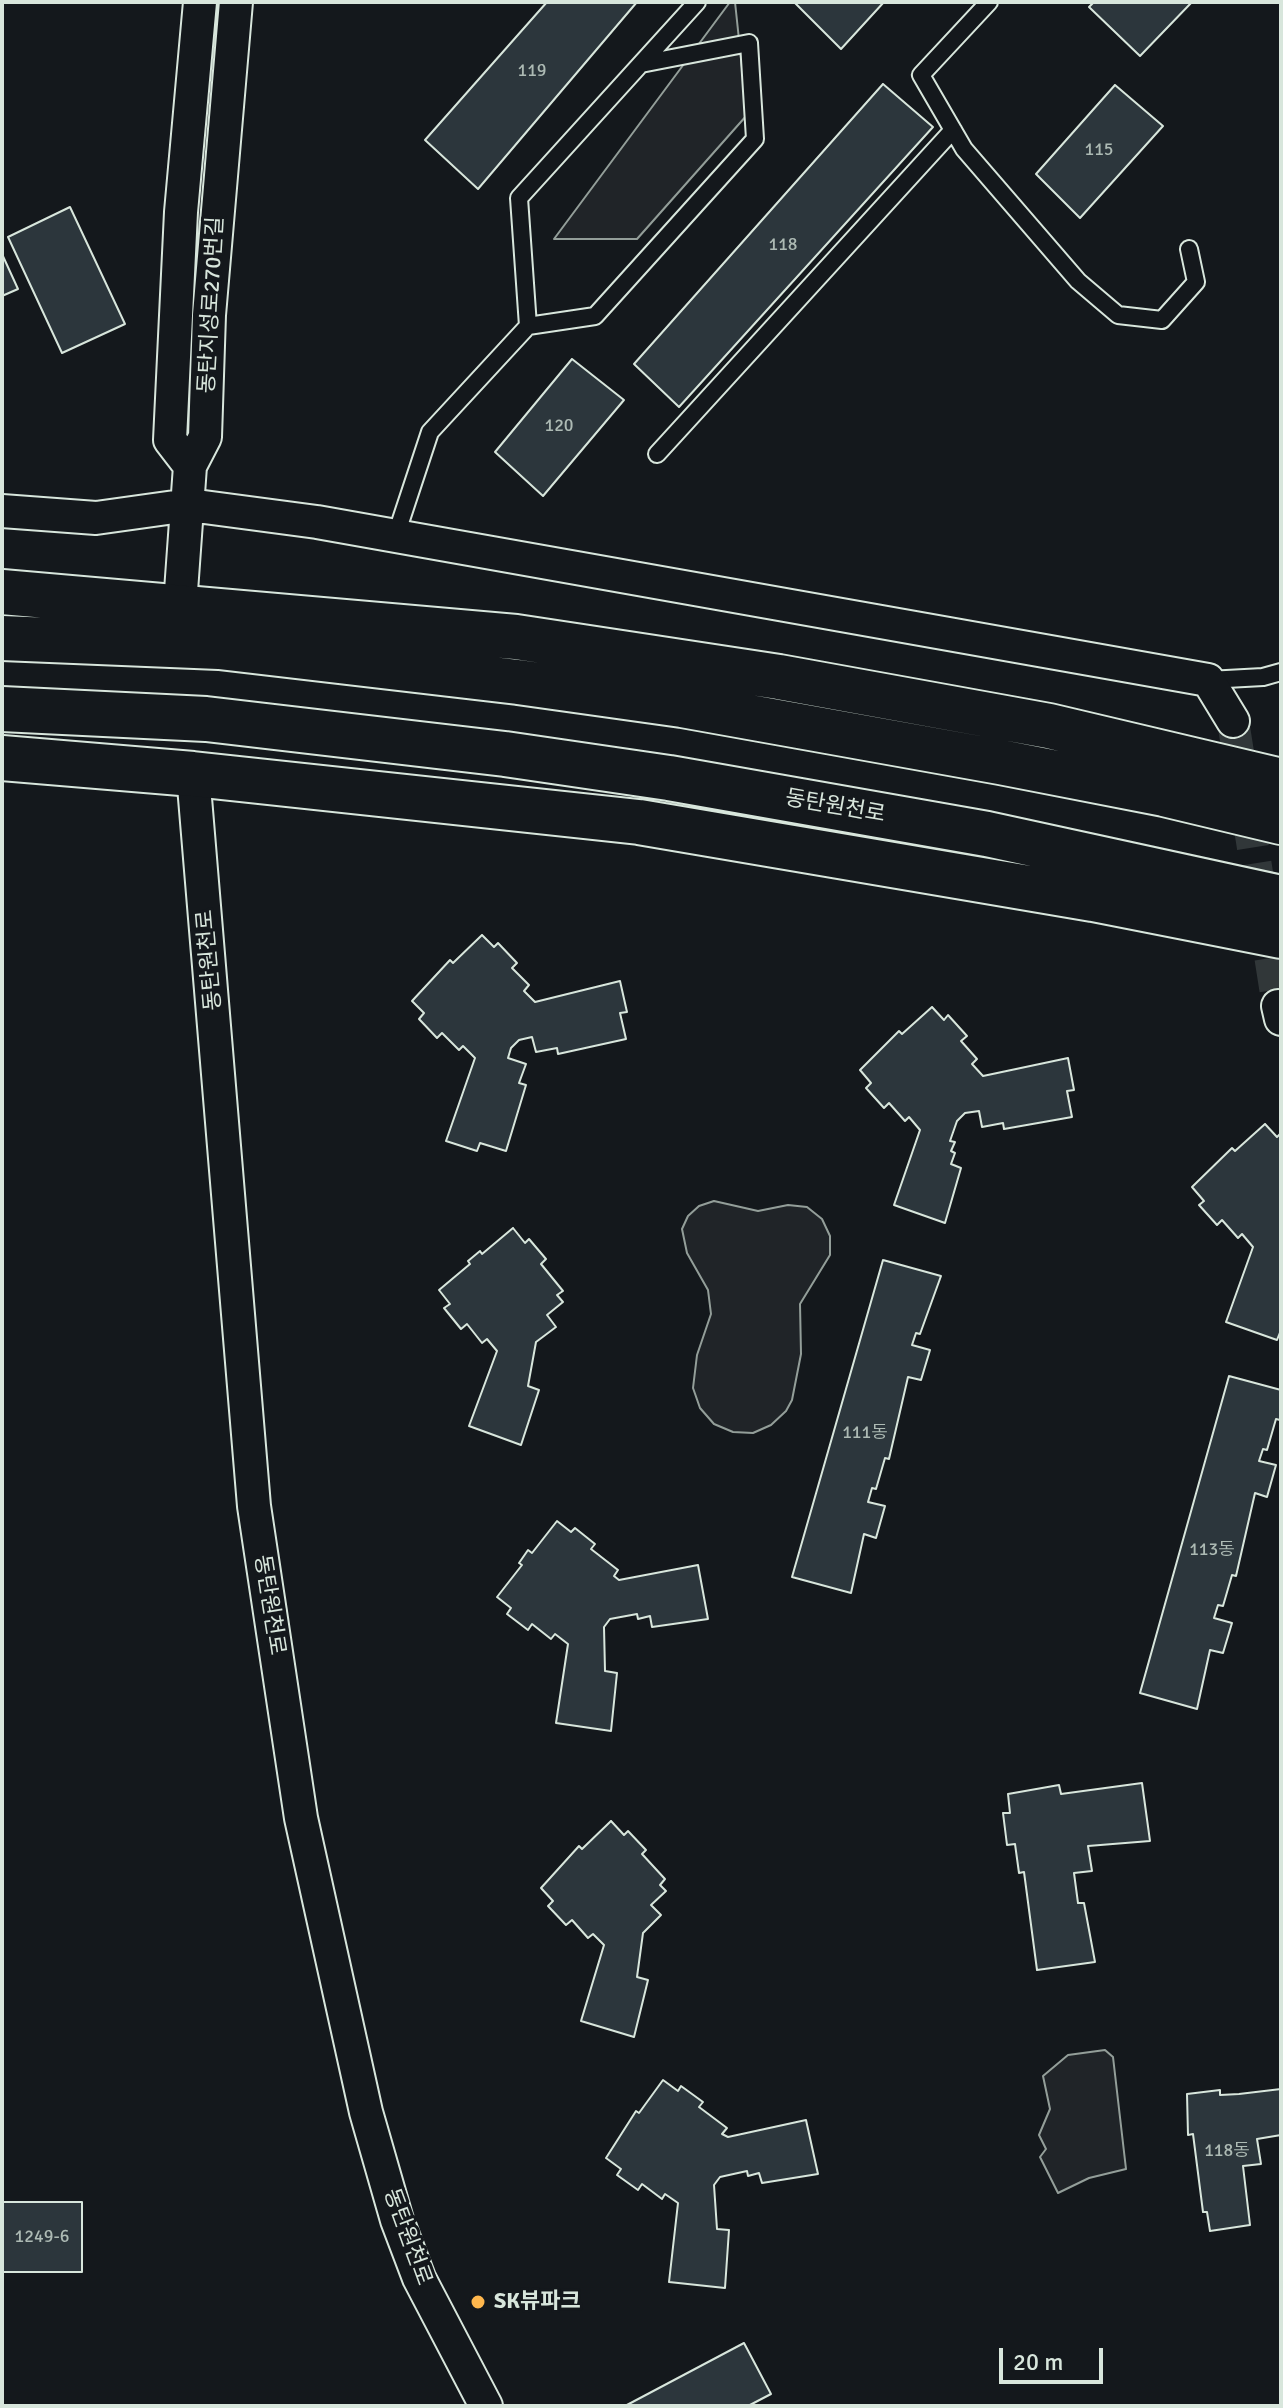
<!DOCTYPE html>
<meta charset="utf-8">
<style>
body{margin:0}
#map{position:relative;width:1283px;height:2408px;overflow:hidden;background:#14181c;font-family:Signika,sans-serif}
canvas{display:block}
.frame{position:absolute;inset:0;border:4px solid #d8e6dc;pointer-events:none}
.scale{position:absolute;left:999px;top:2348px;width:104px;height:36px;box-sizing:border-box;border:4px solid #d8e6dc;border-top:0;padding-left:10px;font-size:24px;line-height:28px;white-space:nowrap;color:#d8e6dc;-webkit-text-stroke:6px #14181c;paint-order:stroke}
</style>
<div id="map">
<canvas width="1283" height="2408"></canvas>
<div class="frame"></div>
<div class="scale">20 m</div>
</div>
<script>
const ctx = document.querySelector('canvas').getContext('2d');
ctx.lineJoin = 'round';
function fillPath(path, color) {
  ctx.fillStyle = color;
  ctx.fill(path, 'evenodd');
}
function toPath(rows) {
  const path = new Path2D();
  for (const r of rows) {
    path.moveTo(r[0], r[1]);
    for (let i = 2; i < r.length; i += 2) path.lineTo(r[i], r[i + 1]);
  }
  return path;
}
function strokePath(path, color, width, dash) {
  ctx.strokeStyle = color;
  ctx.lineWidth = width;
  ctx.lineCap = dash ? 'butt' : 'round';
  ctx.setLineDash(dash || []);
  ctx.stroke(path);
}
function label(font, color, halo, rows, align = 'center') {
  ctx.font = font + ' Signika,"Noto Sans KR",sans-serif';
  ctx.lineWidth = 6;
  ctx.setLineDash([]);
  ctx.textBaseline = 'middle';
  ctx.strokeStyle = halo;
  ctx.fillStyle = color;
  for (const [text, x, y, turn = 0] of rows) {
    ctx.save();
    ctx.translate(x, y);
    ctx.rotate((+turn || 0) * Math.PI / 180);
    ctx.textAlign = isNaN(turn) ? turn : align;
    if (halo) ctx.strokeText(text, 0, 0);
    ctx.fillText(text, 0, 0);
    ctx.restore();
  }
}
const green = toPath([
 [730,2,735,2,747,115,637,239,554,239,730,2],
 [714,1201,758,1211,788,1205,807,1207,822,1219,830,1236,830,1255,800,1304,801,1354,792,1400,786,1411,771,1425,753,1433,733,1432,714,1424,700,1408,693,1388,697,1355,711,1314,708,1290,687,1253,682,1229,688,1216,699,1206,714,1201],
 [1105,2050,1113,2057,1126,2169,1089,2178,1058,2193,1040,2157,1046,2149,1039,2135,1050,2109,1043,2076,1068,2055,1105,2050]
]);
const building = toPath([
 [547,2,637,2,478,189,425,140,547,2],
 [794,2,884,2,841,49,794,2],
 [1094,2,1192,2,1140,56,1089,7,1094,2],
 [883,84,933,127,679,407,634,364,883,84],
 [1115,85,1163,126,1080,218,1036,174,1115,85],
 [70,207,125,324,62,353,8,237,70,207],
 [2,254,18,289,2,296,2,254],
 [572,359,624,400,543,496,495,452,572,359],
 [482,935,494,947,498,943,517,963,512,968,529,985,524,991,535,1002,620,981,627,1012,620,1013,626,1039,558,1054,557,1048,536,1052,532,1037,519,1040,511,1048,508,1058,526,1064,519,1083,526,1085,506,1151,480,1143,477,1151,446,1141,475,1058,463,1046,459,1050,442,1033,437,1038,419,1019,424,1013,412,1001,450,960,453,963,482,935],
 [932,1007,944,1020,948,1015,967,1036,961,1041,977,1059,972,1064,983,1076,1068,1058,1074,1090,1067,1091,1072,1117,1004,1129,1003,1123,982,1127,979,1111,965,1113,957,1121,950,1141,955,1142,951,1151,955,1153,951,1164,961,1168,945,1223,894,1205,920,1130,909,1117,905,1121,889,1103,884,1108,866,1088,871,1083,860,1070,899,1031,902,1034,932,1007],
 [1265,1124,1277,1137,1281,1133,1281,1330,1277,1340,1226,1322,1253,1247,1242,1234,1238,1238,1222,1220,1217,1225,1199,1205,1204,1201,1192,1187,1232,1148,1235,1151,1265,1124],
 [513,1228,525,1243,529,1239,546,1259,541,1264,563,1291,557,1295,563,1302,547,1315,556,1327,536,1342,528,1386,539,1390,521,1445,469,1426,497,1351,487,1339,482,1343,467,1324,461,1329,444,1308,450,1304,439,1290,470,1264,468,1261,480,1251,482,1254,513,1228],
 [883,1260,941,1276,920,1334,916,1333,912,1345,930,1350,921,1380,908,1377,889,1459,885,1458,876,1489,872,1488,868,1502,885,1506,876,1538,864,1534,851,1593,792,1577,883,1260],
 [1229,1376,1281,1390,1280,1420,1276,1419,1267,1450,1263,1449,1259,1461,1276,1465,1267,1497,1255,1493,1236,1576,1232,1575,1223,1606,1218,1605,1214,1618,1232,1623,1223,1653,1210,1650,1197,1709,1140,1693,1229,1376],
 [557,1521,571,1532,575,1528,595,1544,591,1549,618,1570,614,1576,619,1580,698,1565,708,1619,652,1627,650,1616,638,1619,637,1614,610,1619,604,1627,605,1671,617,1673,611,1731,556,1723,568,1644,555,1634,551,1639,532,1624,528,1630,507,1614,511,1608,497,1597,522,1565,519,1563,528,1550,532,1553,557,1521],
 [1142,1783,1150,1841,1088,1846,1092,1871,1074,1873,1078,1903,1084,1903,1095,1962,1037,1970,1024,1872,1019,1873,1015,1844,1007,1845,1003,1813,1010,1813,1008,1794,1059,1785,1061,1794,1142,1783],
 [611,1821,624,1835,628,1831,646,1850,642,1854,665,1879,660,1885,666,1891,651,1905,661,1915,643,1933,637,1977,648,1980,634,2037,581,2021,604,1945,593,1934,588,1938,572,1920,566,1925,548,1906,553,1901,541,1888,579,1846,582,1849,611,1821],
 [663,2080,678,2091,681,2086,703,2102,699,2107,727,2128,722,2134,728,2137,806,2120,818,2174,762,2183,759,2173,748,2176,747,2171,720,2177,714,2185,717,2229,729,2230,725,2288,669,2282,678,2203,665,2194,662,2199,642,2184,638,2190,617,2175,621,2169,606,2158,636,2111,639,2113,663,2080],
 [1281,2089,1281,2135,1257,2139,1261,2164,1243,2166,1250,2225,1210,2231,1207,2212,1203,2212,1193,2134,1188,2135,1187,2094,1220,2090,1220,2095,1239,2094,1281,2089],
 [2,2202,82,2202,82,2272,2,2272,2,2202],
 [744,2343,771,2394,748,2406,625,2406,744,2343]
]);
const streetTunnel = toPath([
 [1233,721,1278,1006]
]);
const lane = toPath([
 [989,2,921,75,964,149,1078,281,1118,315,1162,320,1196,282,1189,249],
 [641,64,749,43,755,139,595,316,528,326,519,198,697,2],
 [657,454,953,130],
 [395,538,430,432,528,326],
 [1208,680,1263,677,1281,672]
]);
const street = toPath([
 [190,466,170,440,181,212,200,2],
 [2,511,96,518,189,505,317,522,1208,680,1233,721],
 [180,605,190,466,205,437,209,315,236,2],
 [193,774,254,1506,301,1818,366,2112,397,2220,419,2278,486,2406],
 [1278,1006,1281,1019]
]);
const secondary = toPath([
 [2,592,516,637,779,677,1049,726,1281,781],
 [2,638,219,647,518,682,682,705,1000,762,1164,794,1281,822],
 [2,709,206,719,505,754,669,778,987,834,1281,898],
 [2,758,193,774,639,822,1093,899,1281,936]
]);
const markers = [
 [478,2302,8,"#ffb74d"]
];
const numberNames = [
 ["119",532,71],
 ["115",1099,150],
 ["118",783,245],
 ["120",559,426],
 ["111동",865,1433],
 ["113동",1212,1550],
 ["118동",1227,2151],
 ["1249-6",42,2237]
];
const streetNames = [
 ["동탄지성로270번길",212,305,-87],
 ["동탄원천로",835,807,10],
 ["동탄원천로",210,960,-95],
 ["동탄원천로",269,1605,81],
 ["동탄원천로",407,2237,70]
];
const poiNames = [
 ["SK뷰파크",494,2302]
];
fillPath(green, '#202428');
strokePath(green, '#939e99', 2);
fillPath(building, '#2c363c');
strokePath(building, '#d8e6dc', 2);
strokePath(streetTunnel, '#313739', 32, [32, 16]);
strokePath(lane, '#d8e6dc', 20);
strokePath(street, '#d8e6dc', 36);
strokePath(secondary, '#d8e6dc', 48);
strokePath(lane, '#14181c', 16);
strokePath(street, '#14181c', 32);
strokePath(secondary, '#14181c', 44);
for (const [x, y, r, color] of markers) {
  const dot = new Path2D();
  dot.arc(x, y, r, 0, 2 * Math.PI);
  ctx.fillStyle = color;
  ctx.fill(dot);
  strokePath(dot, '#14181c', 3);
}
label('18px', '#adbab4', null, numberNames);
label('22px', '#d8e6dc', '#14181c', streetNames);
label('bold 22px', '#d8e6dc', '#14181c', poiNames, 'left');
</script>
